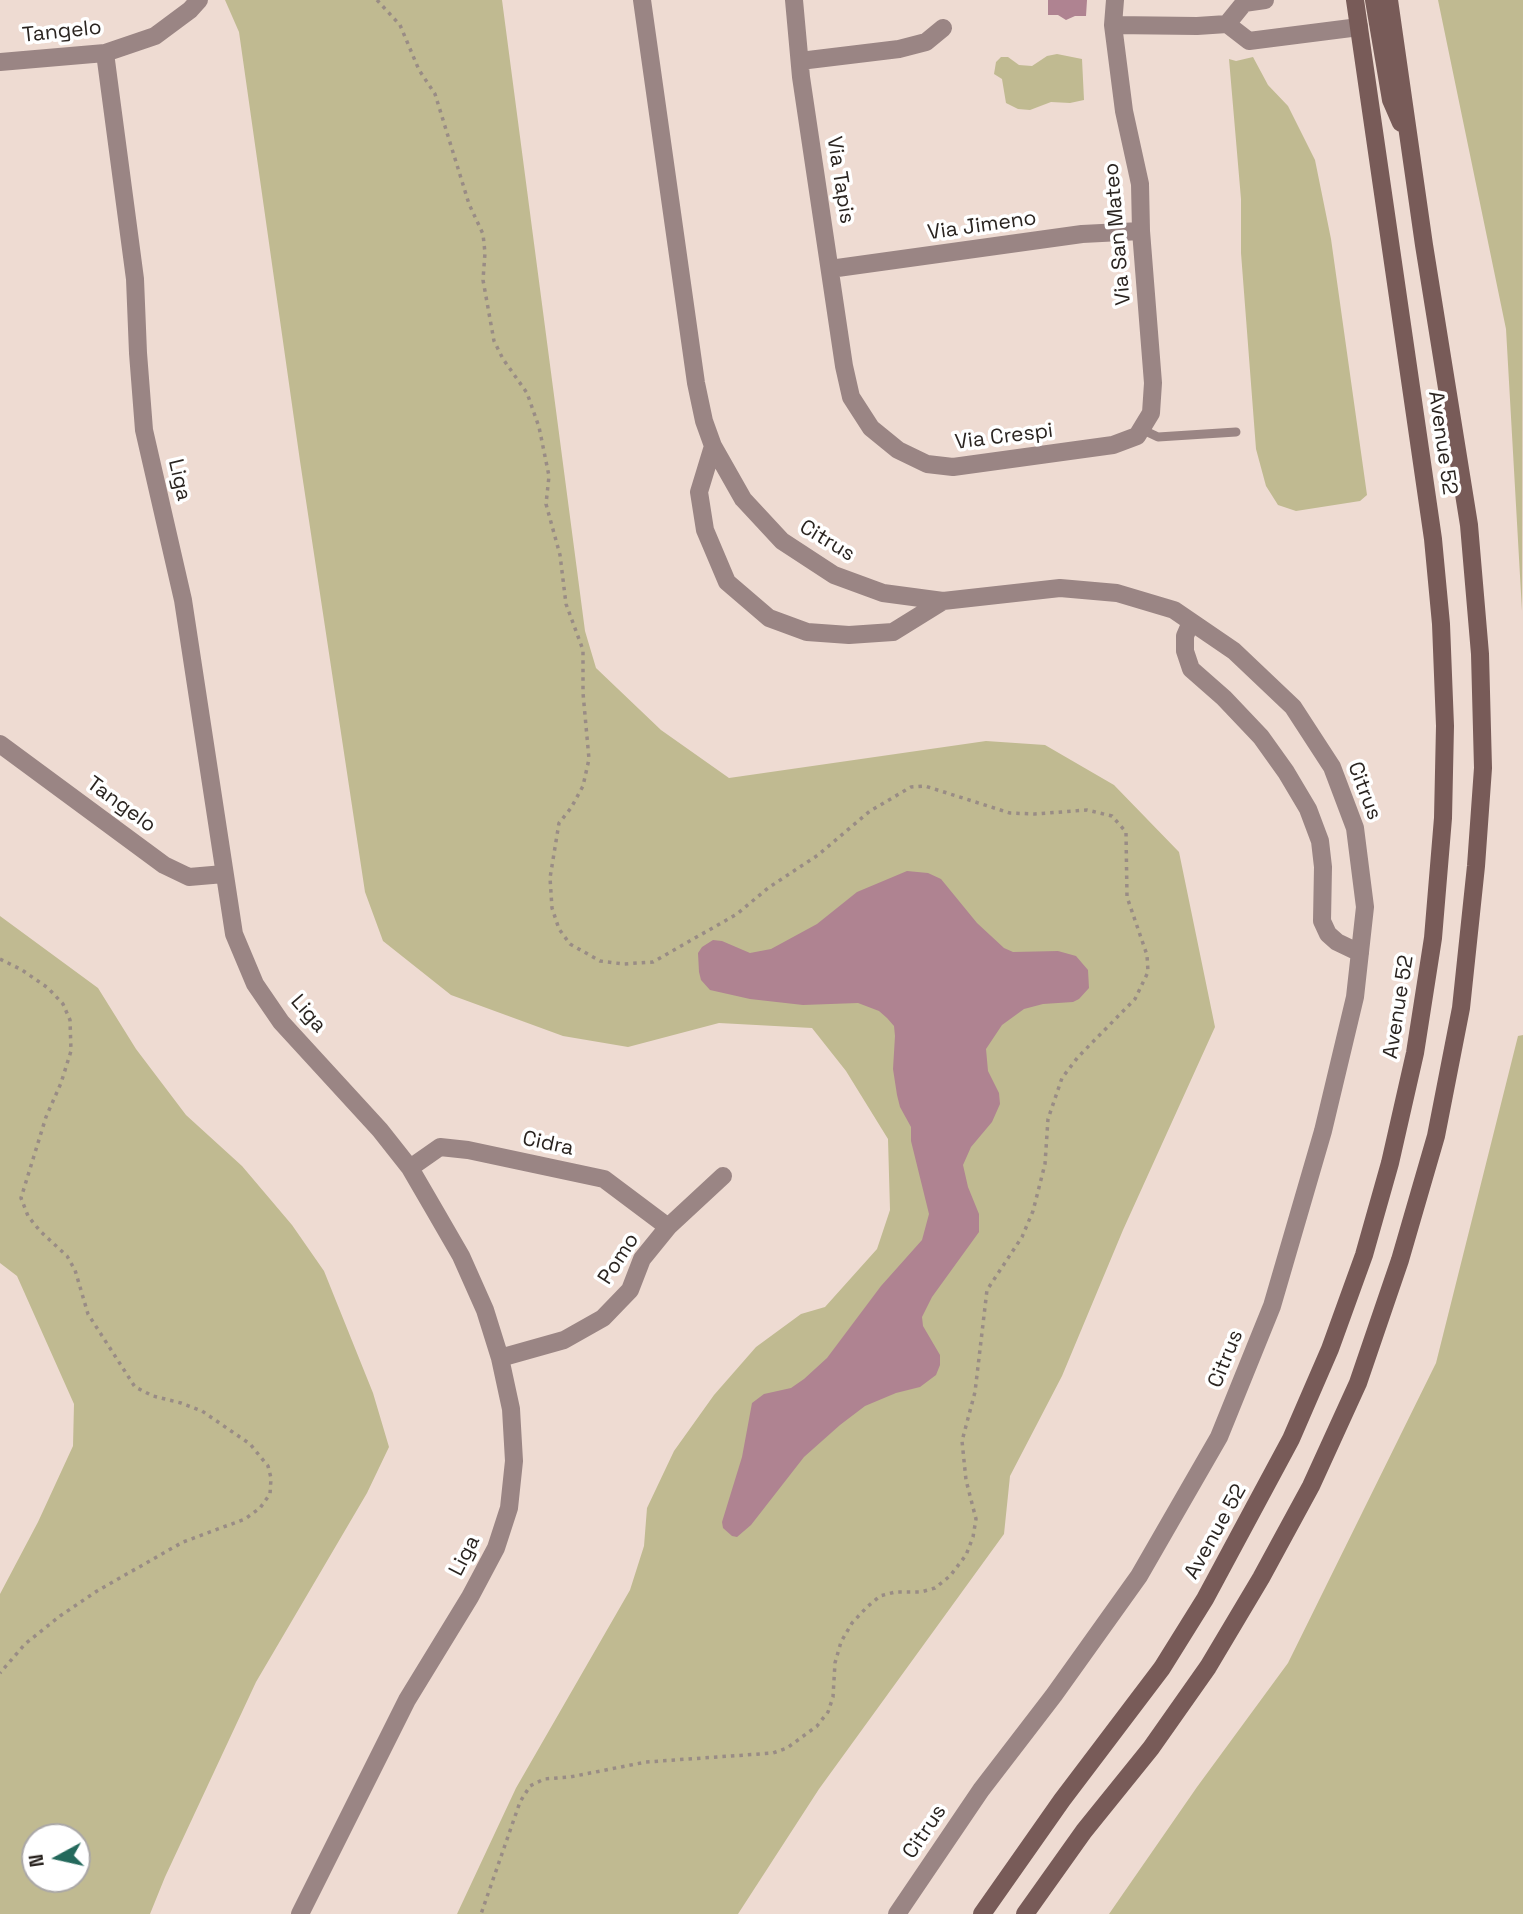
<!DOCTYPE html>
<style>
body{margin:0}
#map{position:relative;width:1523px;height:1914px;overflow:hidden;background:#eedbd2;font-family:"Space Grotesk",sans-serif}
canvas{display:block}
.north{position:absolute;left:21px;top:1823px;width:70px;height:70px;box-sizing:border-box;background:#fff;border:2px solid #aaa7a6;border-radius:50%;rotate:262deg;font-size:19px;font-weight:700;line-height:28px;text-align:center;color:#2a2420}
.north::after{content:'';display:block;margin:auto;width:24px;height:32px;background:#24695c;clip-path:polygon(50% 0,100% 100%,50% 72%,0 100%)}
</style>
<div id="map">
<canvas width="1523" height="1914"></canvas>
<div class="north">N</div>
</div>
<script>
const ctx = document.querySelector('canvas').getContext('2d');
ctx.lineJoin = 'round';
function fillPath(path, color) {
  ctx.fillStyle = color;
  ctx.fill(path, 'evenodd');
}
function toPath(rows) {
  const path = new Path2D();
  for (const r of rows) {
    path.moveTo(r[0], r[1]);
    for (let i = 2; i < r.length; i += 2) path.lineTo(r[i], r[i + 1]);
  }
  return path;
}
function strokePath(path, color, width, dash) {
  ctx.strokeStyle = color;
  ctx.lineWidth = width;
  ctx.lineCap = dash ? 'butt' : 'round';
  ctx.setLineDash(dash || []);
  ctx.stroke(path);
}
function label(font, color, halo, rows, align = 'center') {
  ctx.font = font + ' "Space Grotesk",sans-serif';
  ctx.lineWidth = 7;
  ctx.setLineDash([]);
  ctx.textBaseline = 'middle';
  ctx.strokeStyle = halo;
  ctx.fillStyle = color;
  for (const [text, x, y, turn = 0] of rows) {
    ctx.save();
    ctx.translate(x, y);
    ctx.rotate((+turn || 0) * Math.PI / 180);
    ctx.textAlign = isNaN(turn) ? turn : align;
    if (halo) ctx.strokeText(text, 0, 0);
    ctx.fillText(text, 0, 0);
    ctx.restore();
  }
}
const green = toPath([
 [225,0,502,0,585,631,596,668,661,730,729,778,986,741,1045,745,1114,785,1179,852,1215,1027,1123,1230,1062,1376,1010,1476,1004,1534,819,1789,738,1914,457,1914,516,1788,630,1590,644,1546,647,1508,674,1451,714,1395,756,1347,801,1314,825,1307,877,1249,890,1210,888,1139,846,1071,812,1028,719,1023,628,1047,563,1036,451,995,383,941,365,892,300,461,239,32],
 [1438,0,1523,0,1522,611,1506,329],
 [1057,54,1082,59,1084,100,1070,103,1051,102,1030,110,1018,109,1006,103,1002,79,994,74,996,62,1001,57,1008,57,1019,65,1032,66,1047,56],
 [1253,57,1268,85,1288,106,1315,160,1331,239,1367,495,1360,501,1296,511,1278,505,1266,486,1256,449,1241,253,1241,199,1229,59,1236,61],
 [0,916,98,988,136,1049,186,1115,242,1166,292,1225,324,1271,373,1393,389,1447,367,1493,256,1682,165,1877,150,1914,0,1914,0,1594,38,1522,73,1446,74,1404,17,1276,0,1263],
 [35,1837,77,1837,77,1879,35,1879],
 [1523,1035,1523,1914,1109,1914,1197,1787,1288,1663,1436,1363,1518,1036]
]);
const water = toPath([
 [1048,0,1087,0,1086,16,1075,16,1066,20,1058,15,1048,15],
 [907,871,928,873,941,879,977,923,1004,948,1013,952,1058,951,1076,956,1088,970,1089,988,1079,999,1073,1002,1043,1004,1024,1009,1002,1025,986,1049,988,1071,999,1093,1000,1104,992,1122,971,1147,963,1165,968,1187,979,1214,979,1232,932,1297,922,1317,923,1326,940,1355,940,1365,936,1375,920,1387,896,1393,865,1406,840,1425,804,1457,751,1525,737,1537,732,1536,723,1528,722,1522,742,1457,752,1403,764,1394,791,1388,804,1379,827,1358,881,1286,922,1240,929,1214,911,1141,911,1127,900,1107,897,1095,893,1069,895,1036,894,1026,887,1018,879,1011,858,1003,803,1005,750,999,710,990,701,980,699,972,698,953,702,947,713,940,722,941,750,953,771,949,817,924,857,892]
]);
const path = toPath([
 [377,0,400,25,419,70,435,94,469,204,483,234,485,253,483,280,494,341,503,359,527,393,539,427,549,476,546,504,560,555,566,604,583,650,583,693,589,759,583,786,571,808,559,823,550,878,552,908,559,929,570,944,600,961,623,964,653,962,737,914,768,888,818,855,870,811,911,787,925,786,1010,813,1035,814,1087,810,1112,816,1126,832,1127,897,1147,955,1148,972,1135,999,1078,1057,1062,1078,1048,1119,1045,1164,1033,1211,1022,1237,987,1290,975,1392,962,1441,966,1480,976,1519,973,1537,966,1555,950,1576,935,1588,921,1592,895,1592,880,1596,867,1607,852,1623,841,1642,835,1663,833,1697,828,1712,817,1726,787,1748,773,1753,646,1762,570,1777,544,1779,530,1786,520,1802,481,1914],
 [0,959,22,970,48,988,63,1004,70,1020,71,1051,61,1083,46,1117,21,1198,28,1216,40,1231,67,1256,75,1270,88,1314,135,1387,153,1396,181,1403,202,1411,250,1444,268,1466,271,1478,270,1494,260,1508,245,1519,183,1542,97,1591,60,1616,25,1644,0,1673]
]);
const lane = toPath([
 [1141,429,1158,437,1236,432]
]);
const street = toPath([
 [642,0,696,383,704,421,713,446,743,499,782,541,834,575,883,593,943,601,1060,588,1117,593,1174,610,1234,651,1293,707,1332,767,1355,828,1365,907,1355,997,1323,1131,1272,1306,1219,1437,1139,1576,1054,1695,981,1790,897,1914],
 [794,0,801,77,844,366,851,397,871,428,898,450,927,464,953,467,1113,445,1137,436,1151,413,1153,383,1141,231,1140,184,1124,111,1113,25,1115,0],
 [1227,24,1244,3,1265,0],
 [1113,25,1197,26,1227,24,1249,41,1359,27],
 [105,53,135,279,138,353,144,430,183,600,234,934,255,984,281,1022,380,1130,410,1168,435,1211,461,1256,485,1310,500,1358,511,1409,514,1461,509,1508,496,1548,470,1597,407,1700,300,1914],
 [800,61,899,49,926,42,943,28],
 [0,62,105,53,155,36,190,10,199,0],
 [830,269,1082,234,1141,231],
 [713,446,699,492,705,530,727,582,769,618,807,632,849,635,893,632,943,601],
 [1191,622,1185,636,1185,651,1191,669,1224,698,1261,737,1286,772,1308,809,1320,841,1323,867,1322,921,1328,934,1337,942,1360,953],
 [0,744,164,865,189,877,224,874],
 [410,1168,440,1147,468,1150,604,1179,668,1227],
 [500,1358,564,1340,603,1318,630,1290,642,1259,668,1227,723,1176]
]);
const secondary = toPath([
 [1374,0,1391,100,1401,123],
 [982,1914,1062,1800,1162,1668,1205,1599,1291,1439,1330,1349,1364,1255,1390,1163,1415,1053,1433,938,1443,818,1445,726,1441,624,1433,539,1355,0],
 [1025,1914,1084,1831,1151,1748,1208,1667,1261,1578,1311,1486,1358,1383,1400,1260,1436,1136,1461,1008,1476,866,1483,768,1480,654,1469,525,1424,245,1389,0]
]);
const streetNames = [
 ["Tangelo",62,32,-6],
 ["Via Tapis",840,180,81],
 ["Via Jimeno",982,226,-8],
 ["Via San Mateo",1118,234,-95],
 ["Via Crespi",1004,437,-7],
 ["Avenue 52",1442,443,82],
 ["Liga",179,480,77],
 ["Citrus",827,541,31],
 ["Citrus",1364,791,69],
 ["Tangelo",121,805,36],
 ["Avenue 52",1399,1007,-81],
 ["Liga",308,1014,49],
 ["Cidra",548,1144,12],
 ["Pomo",619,1259,-57],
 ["Citrus",1226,1359,-68],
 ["Avenue 52",1216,1532,-61],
 ["Liga",465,1556,-63],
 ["Citrus",925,1832,-56]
];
fillPath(green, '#c0ba91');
fillPath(water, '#af8391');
strokePath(path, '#998c85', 3.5, [3.5, 5]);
strokePath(lane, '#9a8584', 9);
strokePath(street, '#9a8584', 18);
strokePath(secondary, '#785b58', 18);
label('21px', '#2a2420', '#fff', streetNames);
</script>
